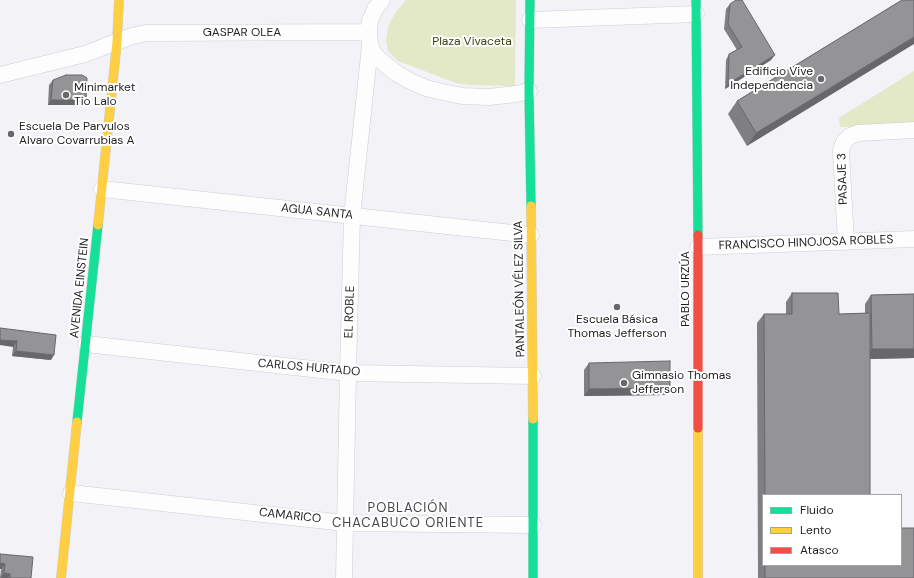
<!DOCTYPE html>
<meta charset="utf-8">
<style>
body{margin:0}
#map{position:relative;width:914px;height:578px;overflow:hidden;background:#f2f2f7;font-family:"DM Sans",sans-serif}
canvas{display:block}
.legend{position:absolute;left:762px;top:494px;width:140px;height:72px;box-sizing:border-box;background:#fff;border:1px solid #a5a5a6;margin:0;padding:5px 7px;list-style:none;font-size:12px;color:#1e1e20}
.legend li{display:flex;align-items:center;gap:8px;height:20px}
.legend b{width:20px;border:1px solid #a5a5a6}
</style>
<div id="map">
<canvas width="914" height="578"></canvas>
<ul class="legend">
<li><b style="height:5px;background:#16e098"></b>Fluido</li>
<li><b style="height:5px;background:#ffcf43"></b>Lento</li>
<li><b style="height:5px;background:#f24e42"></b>Atasco</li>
</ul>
</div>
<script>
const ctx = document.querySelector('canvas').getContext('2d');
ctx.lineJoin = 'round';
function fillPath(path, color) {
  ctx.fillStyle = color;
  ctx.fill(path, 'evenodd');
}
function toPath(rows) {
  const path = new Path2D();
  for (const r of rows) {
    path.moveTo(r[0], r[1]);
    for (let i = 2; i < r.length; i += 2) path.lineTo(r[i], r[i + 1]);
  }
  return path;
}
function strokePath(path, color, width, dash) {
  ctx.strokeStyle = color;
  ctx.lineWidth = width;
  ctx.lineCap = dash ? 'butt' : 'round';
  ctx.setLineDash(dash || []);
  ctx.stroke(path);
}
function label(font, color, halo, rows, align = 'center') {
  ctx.font = font + ' "DM Sans",sans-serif';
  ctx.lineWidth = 4;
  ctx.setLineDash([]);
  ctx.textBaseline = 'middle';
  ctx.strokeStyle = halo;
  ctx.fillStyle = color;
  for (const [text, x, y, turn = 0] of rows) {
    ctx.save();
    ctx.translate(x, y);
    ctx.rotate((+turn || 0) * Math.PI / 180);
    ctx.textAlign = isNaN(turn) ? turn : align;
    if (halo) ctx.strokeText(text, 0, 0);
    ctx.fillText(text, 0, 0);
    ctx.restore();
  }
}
const green = toPath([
 [406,0,516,0,515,86,470,85,456,83,398,61,388,51,386,41,388,27,395,13],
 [914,71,914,124,840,127,839,118]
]);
const street = toPath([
 [382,0,375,9,370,21,369,32,370,43,372,51,379,59,396,73,410,81,426,88,438,91,462,96,489,97,516,94,529,91],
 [530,20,696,14],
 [0,75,85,54,132,36,146,33,369,32],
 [102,189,531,235],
 [846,242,841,152,842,147,844,142,850,136,858,133,914,130],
 [698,247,914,239],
 [86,344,348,373,533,376],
 [71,493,345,523,533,525],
 [344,578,348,373,352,216,370,46]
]);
const fast = toPath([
 [530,0,529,91,531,206],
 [696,0,698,235],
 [533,419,533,578],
 [77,422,98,225]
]);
const slow = toPath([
 [531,206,533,419],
 [98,225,117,42,119,0],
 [698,428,698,578],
 [61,578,77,422]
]);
const jam = toPath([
 [698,235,698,428]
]);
const wall = toPath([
 [902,0,747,146,728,114,737,101],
 [730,4,771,60,725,89,726,60,729,54,737,50,724,29,726,9],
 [53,80,86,100,83,105,48,105,49,85],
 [792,293,839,314,865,313,865,304,871,295,914,294,914,358,870,359,870,495,763,495,763,565,901,565,914,578,758,578,757,323,764,314,786,314,786,302],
 [0,328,51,360,12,356,13,347],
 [589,363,665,395,584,396,584,370],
 [0,554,31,578,0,578,1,569,0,569]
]);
const shadedWall = toPath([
 [914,37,914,44,747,146,756,133],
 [775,55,771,60,725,89,728,84],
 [51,100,86,100,83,105,48,105],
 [0,340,17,341,13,347,0,345],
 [872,349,914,349,914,358,865,359],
 [16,351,54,355,51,360,12,356],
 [670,388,665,395,584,396,589,389],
 [0,563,5,564,1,569,0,569],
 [4,573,10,574,8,578,0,578]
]);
const building = toPath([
 [736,0,742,0,775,55,728,84,729,54,742,47,728,24,730,4,736,0],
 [902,0,914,0,914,37,756,133,737,101,902,0],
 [66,75,82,75,87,78,86,100,51,100,53,80,66,75],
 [792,293,838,293,839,314,870,313,870,495,765,495,764,314,792,314,792,293],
 [914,294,914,349,872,349,871,295,914,294],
 [0,328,56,335,54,355,16,351,17,341,0,340,0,328],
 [670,361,670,388,589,389,589,363,670,361],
 [901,528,914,528,914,578,765,578,765,565,901,565,901,528],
 [0,554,33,557,31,578,10,578,10,574,4,573,5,564,0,563,0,554]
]);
const markers = [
 [821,79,4,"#68686b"],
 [66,95,4,"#68686b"],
 [11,134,4,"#68686b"],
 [617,307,4,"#68686b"],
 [624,383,4,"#68686b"]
];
const streetNames = [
 ["GASPAR OLEA",242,33],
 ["PASAJE 3",843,179,-92],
 ["AGUA SANTA",317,212,6],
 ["FRANCISCO HINOJOSA ROBLES",806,243,-2],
 ["AVENIDA EINSTEIN",80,288,-84],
 ["PANTALEÓN VÉLEZ SILVA",520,289,-91],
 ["PABLO URZÚA",686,289,-90],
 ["EL ROBLE",350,312,-88],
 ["CARLOS HURTADO",309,368,5],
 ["CAMARICO",290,516,6]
];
const parkNames = [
 ["Plaza Vivaceta",472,42]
];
const poiNames = [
 ["Edificio Vive",813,72,"right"],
 ["Independencia",813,86,"right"],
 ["Minimarket",74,88],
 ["Tio Lalo",74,102],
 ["Escuela De Parvulos",19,127],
 ["Alvaro Covarrubias A",19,141],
 ["Escuela Básica",617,320,"center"],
 ["Thomas Jefferson",617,334,"center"],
 ["Gimnasio Thomas",632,376],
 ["Jefferson",632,390]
];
const neighbourhoodNames = [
 ["POBLACIÓN",408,509],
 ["CHACABUCO ORIENTE",408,524]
];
fillPath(green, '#e3e8c7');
strokePath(street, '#ceced2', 17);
strokePath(fast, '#ceced2', 10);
strokePath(slow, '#ceced2', 10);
strokePath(jam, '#ceced2', 10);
strokePath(street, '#fdfdfe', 16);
strokePath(fast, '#16e098', 9);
strokePath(slow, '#ffcf43', 9);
strokePath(jam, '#f24e42', 9);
fillPath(wall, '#7f7e81');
fillPath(shadedWall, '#686769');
fillPath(building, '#949396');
strokePath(building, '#686769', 1);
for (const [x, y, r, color] of markers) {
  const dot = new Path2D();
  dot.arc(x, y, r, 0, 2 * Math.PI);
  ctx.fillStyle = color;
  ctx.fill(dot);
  strokePath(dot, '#fff', 1.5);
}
label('12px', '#1e1e20', '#fff', streetNames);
label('12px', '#3e420e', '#fff', parkNames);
label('12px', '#1e1e20', '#fff', poiNames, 'left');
ctx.letterSpacing = '1px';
label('13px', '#46464b', '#fff', neighbourhoodNames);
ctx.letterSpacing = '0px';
</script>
